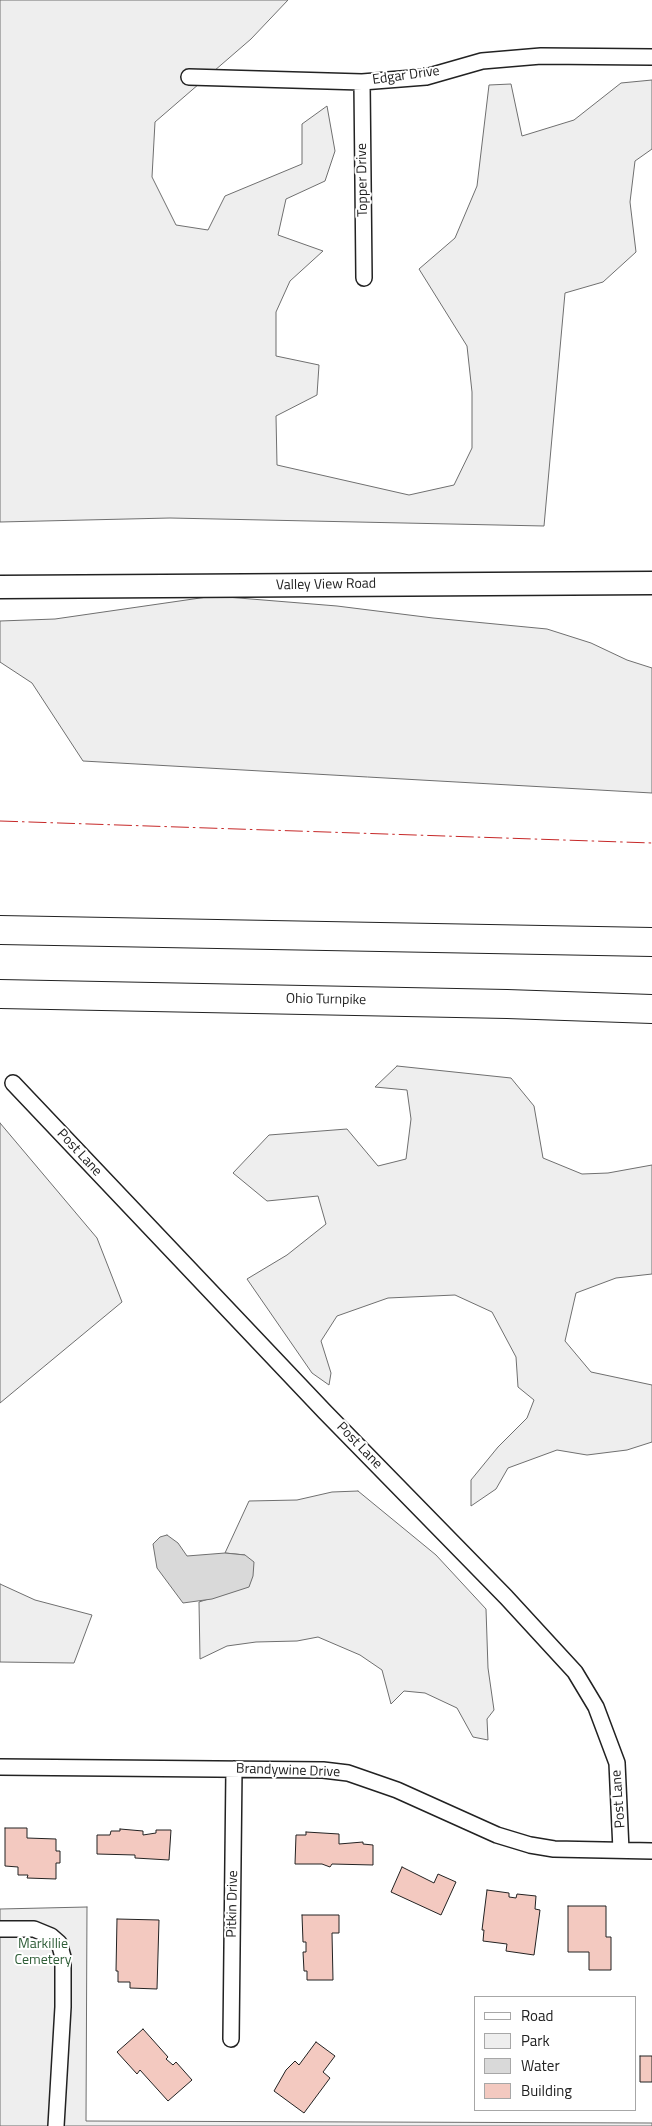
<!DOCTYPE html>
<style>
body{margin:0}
#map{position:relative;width:652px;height:2126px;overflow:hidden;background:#fff;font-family:"Titillium Web",sans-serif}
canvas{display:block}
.legend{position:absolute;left:474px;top:1996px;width:162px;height:115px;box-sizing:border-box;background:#fff;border:1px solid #a7a7a7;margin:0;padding:6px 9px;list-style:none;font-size:15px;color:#222}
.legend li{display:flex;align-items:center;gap:10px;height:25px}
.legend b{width:25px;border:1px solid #a7a7a7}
</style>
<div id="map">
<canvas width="652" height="2126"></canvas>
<ul class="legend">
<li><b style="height:6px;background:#fff"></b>Road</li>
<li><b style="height:14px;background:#eee"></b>Park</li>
<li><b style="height:14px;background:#d9d9d9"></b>Water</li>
<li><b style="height:14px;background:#f3c9c0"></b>Building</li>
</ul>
</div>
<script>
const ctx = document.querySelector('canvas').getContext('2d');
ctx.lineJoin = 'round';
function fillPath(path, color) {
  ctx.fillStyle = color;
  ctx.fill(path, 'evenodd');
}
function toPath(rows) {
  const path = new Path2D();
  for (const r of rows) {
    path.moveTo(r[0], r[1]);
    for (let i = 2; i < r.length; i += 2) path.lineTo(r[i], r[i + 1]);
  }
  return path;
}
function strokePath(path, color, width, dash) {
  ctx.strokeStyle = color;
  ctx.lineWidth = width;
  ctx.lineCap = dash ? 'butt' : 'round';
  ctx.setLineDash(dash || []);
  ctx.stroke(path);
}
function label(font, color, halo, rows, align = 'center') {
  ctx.font = font + ' "Titillium Web",sans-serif';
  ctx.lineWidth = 4;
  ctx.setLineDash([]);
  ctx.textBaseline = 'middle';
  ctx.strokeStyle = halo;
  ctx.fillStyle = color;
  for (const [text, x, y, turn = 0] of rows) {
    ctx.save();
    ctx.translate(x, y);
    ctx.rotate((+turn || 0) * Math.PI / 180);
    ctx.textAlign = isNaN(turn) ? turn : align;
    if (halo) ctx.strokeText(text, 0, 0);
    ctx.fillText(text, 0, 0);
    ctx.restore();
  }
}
const green = toPath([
 [0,0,288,0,251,39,155,122,152,177,176,225,208,230,225,196,302,164,302,124,327,106,335,151,325,181,286,199,278,235,323,251,290,281,276,312,276,356,319,365,317,395,276,416,277,465,409,495,454,485,472,448,472,392,467,346,419,269,455,238,477,186,489,85,511,84,522,136,574,120,621,83,652,80,652,149,635,161,630,202,636,252,603,282,565,293,544,526,170,518,0,522,0,0],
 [214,596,337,606,433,618,547,629,591,643,627,660,652,668,652,793,83,761,32,683,0,662,0,621,55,619,214,596],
 [397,1066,511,1078,534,1106,543,1158,582,1174,608,1173,652,1165,652,1274,616,1278,576,1293,565,1341,591,1372,652,1385,652,1442,627,1450,587,1455,557,1450,508,1468,496,1489,471,1506,471,1480,498,1447,527,1418,534,1400,518,1387,516,1357,492,1312,455,1295,388,1298,337,1316,321,1341,331,1373,329,1385,312,1373,247,1279,287,1255,326,1224,318,1196,267,1201,233,1173,269,1135,347,1129,378,1166,406,1159,411,1119,407,1090,375,1087,397,1066],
 [0,1123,97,1238,122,1302,0,1403,0,1123],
 [358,1491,436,1555,486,1609,488,1668,494,1710,487,1719,488,1740,473,1737,457,1708,425,1693,404,1691,391,1704,382,1670,360,1655,318,1637,297,1641,256,1642,227,1646,200,1659,199,1602,249,1586,245,1555,225,1553,249,1501,297,1500,332,1492,358,1491],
 [0,1584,35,1600,92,1615,74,1663,0,1662,0,1584],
 [87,1907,86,2121,652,2123,652,2126,0,2126,0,1909,87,1907]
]);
const water = toPath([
 [167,1535,178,1543,187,1556,225,1553,245,1555,254,1562,253,1576,249,1587,212,1599,183,1603,157,1568,153,1544,160,1537,167,1535]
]);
const building = toPath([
 [5,1828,27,1828,27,1838,56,1839,56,1851,60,1851,60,1863,56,1863,56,1879,27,1878,28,1875,18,1875,18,1867,5,1866,5,1828],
 [120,1829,143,1831,143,1835,156,1833,156,1830,171,1830,169,1860,135,1858,135,1855,97,1854,97,1835,110,1835,111,1831,120,1831,120,1829],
 [306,1832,339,1834,339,1844,363,1842,363,1844,373,1845,373,1865,332,1864,330,1867,322,1864,295,1864,296,1835,306,1835,306,1832],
 [402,1867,434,1883,438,1874,456,1882,441,1915,391,1892,402,1867],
 [487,1890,509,1893,509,1897,516,1898,517,1894,536,1896,535,1909,540,1910,534,1955,506,1951,507,1944,483,1941,484,1930,482,1930,487,1890],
 [568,1906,606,1906,606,1937,611,1937,611,1970,589,1970,589,1952,568,1952,568,1906],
 [302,1915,339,1915,339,1933,332,1933,333,1980,307,1980,307,1971,304,1971,303,1952,306,1952,306,1942,303,1942,302,1915],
 [117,1919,159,1920,157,1989,130,1988,130,1982,118,1982,118,1971,116,1971,117,1919],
 [143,2029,168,2057,166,2059,173,2065,176,2062,192,2080,168,2101,140,2070,137,2074,117,2052,143,2029],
 [316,2042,335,2056,323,2072,330,2078,304,2113,274,2091,286,2070,295,2061,299,2065,316,2042],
 [640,2056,652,2056,652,2082,640,2082,640,2056]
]);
const street = toPath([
 [189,77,362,82,426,77,482,61,541,56,652,57],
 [362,82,364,278],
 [13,1083,325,1412,506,1597,575,1672,596,1707,617,1763,621,1850],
 [0,1767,323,1770,348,1773,397,1790,497,1835,530,1845,554,1849,652,1851],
 [0,1929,34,1929,51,1936,59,1943,63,1957,63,2007,56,2126],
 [231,2039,234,1769]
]);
const secondary = toPath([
 [0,587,652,583]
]);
const highway = toPath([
 [0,930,652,942],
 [0,994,507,1004,652,1009]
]);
const power = toPath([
 [0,821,652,843]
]);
const streetNames = [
 ["Edgar Drive",406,76,-8],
 ["Topper Drive",363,180,-91],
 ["Valley View Road",326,585,-1],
 ["Ohio Turnpike",326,1000,1],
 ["Post Lane",79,1153,47],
 ["Post Lane",359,1446,46],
 ["Brandywine Drive",288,1771,2],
 ["Post Lane",619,1799,-94],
 ["Pitkin Drive",233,1904,-89]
];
const parkNames = [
 ["Markillie",43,1945],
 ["Cemetery",43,1961]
];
fillPath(green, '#eee');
strokePath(green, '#6f6f6f', 1);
fillPath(water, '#d9d9d9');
strokePath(water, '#6f6f6f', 1);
fillPath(building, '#f3c9c0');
strokePath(building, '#222', 1);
strokePath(street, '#222', 18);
strokePath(secondary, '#222', 25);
strokePath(highway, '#222', 30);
strokePath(street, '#fff', 15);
strokePath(secondary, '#fff', 22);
strokePath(highway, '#fff', 28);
strokePath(power, '#c62828', 1, [18, 4, 2.5, 4]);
label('14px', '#222', '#fff', streetNames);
label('14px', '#2f5e38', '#fff', parkNames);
</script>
